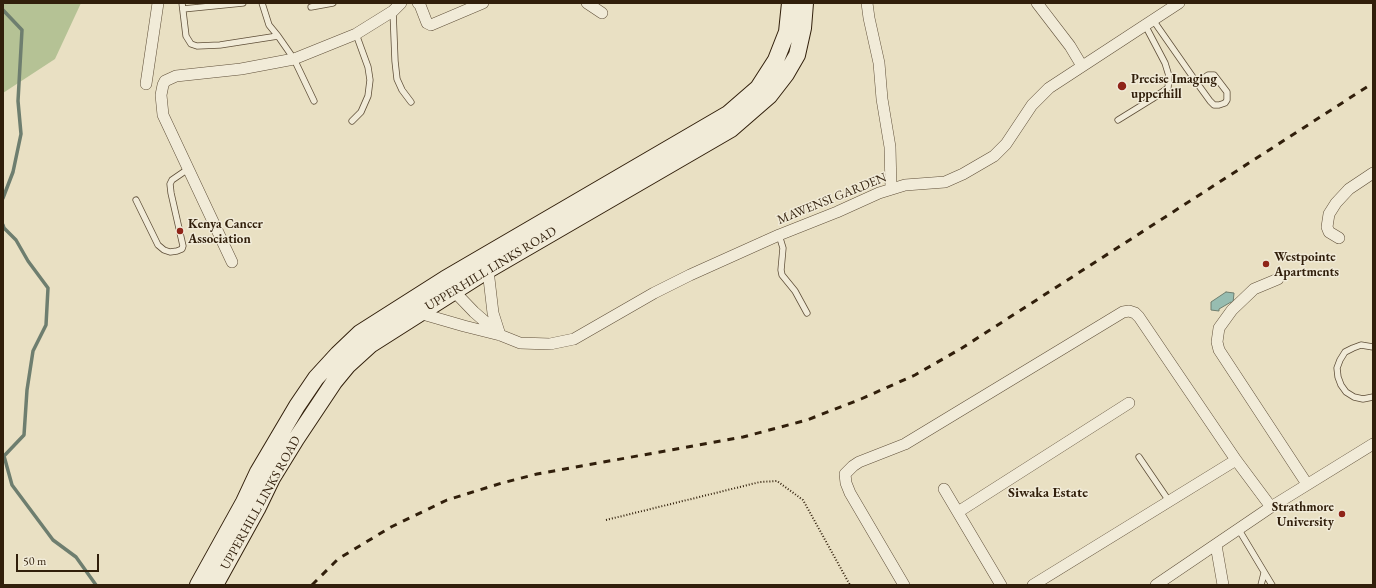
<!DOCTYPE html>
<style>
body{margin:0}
#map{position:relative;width:1376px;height:588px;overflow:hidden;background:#e9e0c3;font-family:"EB Garamond",serif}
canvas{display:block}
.frame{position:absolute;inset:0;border:4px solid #311f0b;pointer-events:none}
.scale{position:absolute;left:16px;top:554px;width:83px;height:18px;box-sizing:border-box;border:2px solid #311f0b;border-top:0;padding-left:5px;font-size:12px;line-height:14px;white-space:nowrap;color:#311f0b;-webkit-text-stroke:3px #f1ebd8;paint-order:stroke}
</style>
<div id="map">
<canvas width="1376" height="588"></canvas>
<div class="frame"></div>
<div class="scale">50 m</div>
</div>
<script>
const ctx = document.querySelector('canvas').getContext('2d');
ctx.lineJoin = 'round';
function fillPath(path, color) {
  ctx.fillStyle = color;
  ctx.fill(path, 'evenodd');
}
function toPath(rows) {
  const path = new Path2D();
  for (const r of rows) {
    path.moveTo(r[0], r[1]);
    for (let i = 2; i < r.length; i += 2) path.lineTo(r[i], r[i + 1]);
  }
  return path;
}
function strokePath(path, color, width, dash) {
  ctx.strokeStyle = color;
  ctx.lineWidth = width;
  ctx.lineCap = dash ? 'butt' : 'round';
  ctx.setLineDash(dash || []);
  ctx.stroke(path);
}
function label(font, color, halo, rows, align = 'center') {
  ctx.font = font + ' "EB Garamond",serif';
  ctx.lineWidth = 3;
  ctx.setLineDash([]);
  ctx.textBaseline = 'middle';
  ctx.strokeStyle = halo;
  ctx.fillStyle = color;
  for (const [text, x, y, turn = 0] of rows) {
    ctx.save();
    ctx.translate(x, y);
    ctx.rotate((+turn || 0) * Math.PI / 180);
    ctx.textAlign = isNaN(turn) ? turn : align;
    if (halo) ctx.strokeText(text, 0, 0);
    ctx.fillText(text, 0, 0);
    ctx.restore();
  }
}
const green = toPath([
 [3,3,81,3,55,59,3,93]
]);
const water = toPath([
 [1226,292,1234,293,1233,303,1231,302,1219,309,1219,311,1211,310,1211,302,1226,292]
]);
const stream = toPath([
 [3,10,22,30,18,101,21,134,13,172,3,198],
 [3,225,4,228,16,240,28,261,48,288,46,325,33,351,27,390,24,435,4,456,12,485,53,540,76,557,96,585]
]);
const path = toPath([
 [606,520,760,482,777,481,803,500,850,585]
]);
const lane = toPath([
 [182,3,186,36,191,44,197,46,220,45,278,36,294,59,314,101],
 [262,3,269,25,278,36],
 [311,7,333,3],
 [183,9,243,3],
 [393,11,395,61,397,79,402,90,411,102],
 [1153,20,1197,83,1210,101,1214,105,1219,105,1225,103,1227,100,1227,92,1214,75,1208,75,1197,83],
 [1118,120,1152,99,1168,88,1169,76,1165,63,1145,25],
 [352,121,361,112,368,96,370,80,368,67,356,34],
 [136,200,158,245,164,250,170,252,177,251,182,249,183,246,171,193,170,184,172,180,188,169],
 [779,235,783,248,781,270,782,275,795,291,807,313],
 [1373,347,1361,345,1353,348,1345,352,1340,360,1337,368,1338,377,1341,385,1346,392,1354,397,1363,399,1373,397],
 [1139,457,1169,501],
 [1239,530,1272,585],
 [1261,585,1264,573]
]);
const street = toPath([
 [418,3,420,5,427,23,431,25,483,3],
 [587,3,602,13],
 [867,3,869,18,879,63,882,99,890,147,891,189],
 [1037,3,1070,46,1082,66],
 [146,84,158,3],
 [1339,238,1329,232,1327,227,1329,214,1336,203,1349,189,1373,173],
 [232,262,163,115,161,95,163,85,165,81,176,76,241,69,294,59,356,34,393,11,401,3],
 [486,265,488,270,493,313,500,335],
 [1278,279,1254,289,1232,310,1219,328,1217,342,1219,350,1307,484],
 [450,287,474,312,498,333],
 [419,313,464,326,500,335,520,343,550,344,574,339,654,293,690,275,779,235,837,212,879,193,905,185,945,182,963,174,994,156,1006,144,1032,105,1049,88,1179,3],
 [944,489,1001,585],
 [958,512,1129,403],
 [1216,545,1223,585],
 [904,585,850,493,846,483,845,474,853,466,859,462,905,444,1123,312,1129,311,1135,313,1139,317,1236,460,1271,507],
 [1033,585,1236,460],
 [1156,585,1271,507,1373,444]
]);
const secondary = toPath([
 [198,585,244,502,258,472,297,406,316,378,338,354,360,333,445,279,728,114,758,88,776,60,787,32,790,3],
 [215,585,257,509,272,478,296,439,334,382,348,365,370,345,488,270,731,129,769,96,786,74,797,55,803,28,805,3]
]);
const rail = toPath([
 [312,585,338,559,391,527,447,500,502,483,537,474,743,437,807,420,861,399,915,375,962,348,1373,83]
]);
const markers = [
 [1122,86,5,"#8f2418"],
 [180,231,4,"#8f2418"],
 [1266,264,4,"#8f2418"],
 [1342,514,4,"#8f2418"]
];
const poiNames = [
 ["Precise Imaging",1131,79],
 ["upperhill",1131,94],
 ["Kenya Cancer",188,224],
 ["Association",188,239],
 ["Westpointe",1274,257],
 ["Apartments",1274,272],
 ["Strathmore",1334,507,"right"],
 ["University",1334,522,"right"]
];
const streetNames = [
 ["MAWENSI GARDEN",832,199,-22],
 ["UPPERHILL LINKS ROAD",491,269,-31],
 ["UPPERHILL LINKS ROAD",261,503,-61]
];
const neighbourhoodNames = [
 ["Siwaka Estate",1048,493]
];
fillPath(green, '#b5c295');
fillPath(water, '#97bdb1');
strokePath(water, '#6e7e6f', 1);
strokePath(stream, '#6e7e6f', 3.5);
strokePath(lane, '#5f4f39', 7);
strokePath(street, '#5f4f39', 12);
strokePath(secondary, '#311f0b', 18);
strokePath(path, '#311f0b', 2, [1, 2]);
strokePath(lane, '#f1ebd8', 5.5);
strokePath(street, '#f1ebd8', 11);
strokePath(secondary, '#f1ebd8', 16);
strokePath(rail, '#311f0b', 3, [7, 7]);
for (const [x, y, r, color] of markers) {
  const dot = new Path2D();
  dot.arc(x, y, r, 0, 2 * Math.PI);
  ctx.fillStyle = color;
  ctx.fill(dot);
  strokePath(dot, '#f1ebd8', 1.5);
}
label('bold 13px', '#311f0b', '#f1ebd8', poiNames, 'left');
label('13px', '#311f0b', '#f1ebd8', streetNames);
label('bold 14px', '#311f0b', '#f1ebd8', neighbourhoodNames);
</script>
